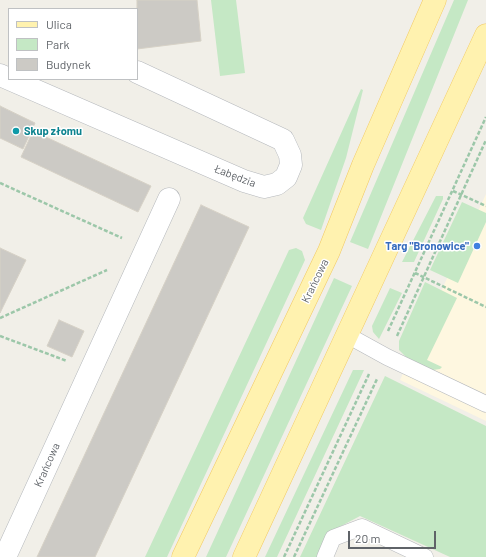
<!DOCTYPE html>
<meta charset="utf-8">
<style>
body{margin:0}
#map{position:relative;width:486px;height:557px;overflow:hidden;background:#f1efe8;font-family:Barlow,sans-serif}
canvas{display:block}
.legend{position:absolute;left:8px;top:8px;width:130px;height:72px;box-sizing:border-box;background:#fff;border:1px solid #bfc1c3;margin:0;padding:5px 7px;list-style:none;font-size:12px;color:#5f6368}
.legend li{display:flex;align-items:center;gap:8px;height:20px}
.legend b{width:20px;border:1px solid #bfc1c3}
.scale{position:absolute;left:348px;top:531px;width:88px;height:18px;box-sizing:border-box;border:2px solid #5f6368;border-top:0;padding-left:5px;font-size:12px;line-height:14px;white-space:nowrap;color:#5f6368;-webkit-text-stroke:3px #fff;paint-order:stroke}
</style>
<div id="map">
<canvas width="486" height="557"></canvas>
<ul class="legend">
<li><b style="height:5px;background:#fff2af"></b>Ulica</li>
<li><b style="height:11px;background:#c5e8c5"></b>Park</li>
<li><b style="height:11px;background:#cccac5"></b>Budynek</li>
</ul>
<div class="scale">20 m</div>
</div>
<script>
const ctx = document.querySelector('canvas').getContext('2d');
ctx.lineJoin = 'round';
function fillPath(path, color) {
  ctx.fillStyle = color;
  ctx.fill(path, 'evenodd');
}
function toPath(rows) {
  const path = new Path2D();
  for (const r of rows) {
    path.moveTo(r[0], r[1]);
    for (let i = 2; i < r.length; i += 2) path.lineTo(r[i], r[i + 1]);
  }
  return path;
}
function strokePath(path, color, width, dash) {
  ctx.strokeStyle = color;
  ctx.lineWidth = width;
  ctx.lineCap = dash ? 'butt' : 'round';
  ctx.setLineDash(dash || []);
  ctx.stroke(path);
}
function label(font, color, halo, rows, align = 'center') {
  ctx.font = font + ' Barlow,sans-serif';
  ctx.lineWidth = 3;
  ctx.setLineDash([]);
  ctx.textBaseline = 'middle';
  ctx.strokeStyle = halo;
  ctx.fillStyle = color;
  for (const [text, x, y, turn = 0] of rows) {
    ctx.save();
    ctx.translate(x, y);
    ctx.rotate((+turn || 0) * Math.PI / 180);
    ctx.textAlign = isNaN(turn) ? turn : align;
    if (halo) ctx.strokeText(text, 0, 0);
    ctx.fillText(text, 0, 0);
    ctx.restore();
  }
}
const commercial = toPath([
 [486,194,486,421,400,380]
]);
const green = toPath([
 [211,0,236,0,245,73,220,76],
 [454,0,468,0,368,249,350,242],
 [361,89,363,90,346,158,321,230,306,224,303,218],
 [436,196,443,196,443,199,414,262,402,262],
 [462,202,486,213,486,222,458,283,430,270],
 [296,248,302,251,305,260,167,557,145,557,289,250],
 [334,278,352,286,226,557,206,557],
 [425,282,457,298,427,360,442,367,440,369,433,370,407,358,399,350,399,341],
 [390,288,402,293,379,339,373,332,372,326],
 [353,370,364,370,277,557,265,557],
 [385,376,486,426,486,557,450,557,360,516,330,532,319,557,300,557]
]);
const building = toPath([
 [137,0,197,0,201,41,137,49,137,0],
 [0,106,35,123,23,149,0,138,0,106],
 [33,131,151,186,138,212,21,157,33,131],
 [201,205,249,227,95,557,37,557,201,205],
 [0,248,26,260,0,313,0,248],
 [59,320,84,331,72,357,47,346,59,320]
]);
const path = toPath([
 [0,183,122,238],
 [453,191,486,206],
 [415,273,486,307],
 [0,318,107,270],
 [388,331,486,117],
 [0,336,67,361],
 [397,336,486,140],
 [284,557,369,374],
 [294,557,377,379]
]);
const service = toPath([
 [347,335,387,357,486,404],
 [325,557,333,538,362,527,425,557]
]);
const minor = toPath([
 [0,75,244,181,264,187,277,184,286,177,291,165,290,155,283,140,137,72],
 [5,557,169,199]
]);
const primary = toPath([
 [183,557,329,251,363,165,435,0],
 [244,557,486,35]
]);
const markers = [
 [16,131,4,"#0f9aa8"],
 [477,246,4,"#3f7fe0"]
];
const cultureNames = [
 ["Skup złomu",24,131]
];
const streetNames = [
 ["Łabędzia",235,176,21],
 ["Krańcowa",315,281,-64],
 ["Krańcowa",47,465,-66]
];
const shopNames = [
 ["Targ \"Bronowice\"",469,246]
];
fillPath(commercial, '#fef7e0');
fillPath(green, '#c5e8c5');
fillPath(building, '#cccac5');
strokePath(building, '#d6d1c6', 1);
strokePath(service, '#b5b8bc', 17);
strokePath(minor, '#b5b8bc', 23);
strokePath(primary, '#f2c960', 23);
strokePath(path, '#9cc7a9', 2.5, [4, 2]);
strokePath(service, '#fff', 16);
strokePath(minor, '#fff', 22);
strokePath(primary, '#fff2af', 22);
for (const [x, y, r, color] of markers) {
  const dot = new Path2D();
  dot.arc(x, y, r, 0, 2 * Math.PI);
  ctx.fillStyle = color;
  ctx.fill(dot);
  strokePath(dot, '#fff', 1.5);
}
label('bold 11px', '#0d838f', '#fff', cultureNames, 'left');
label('11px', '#5f6368', '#fff', streetNames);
label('bold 11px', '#366cbe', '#fff', shopNames, 'right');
</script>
